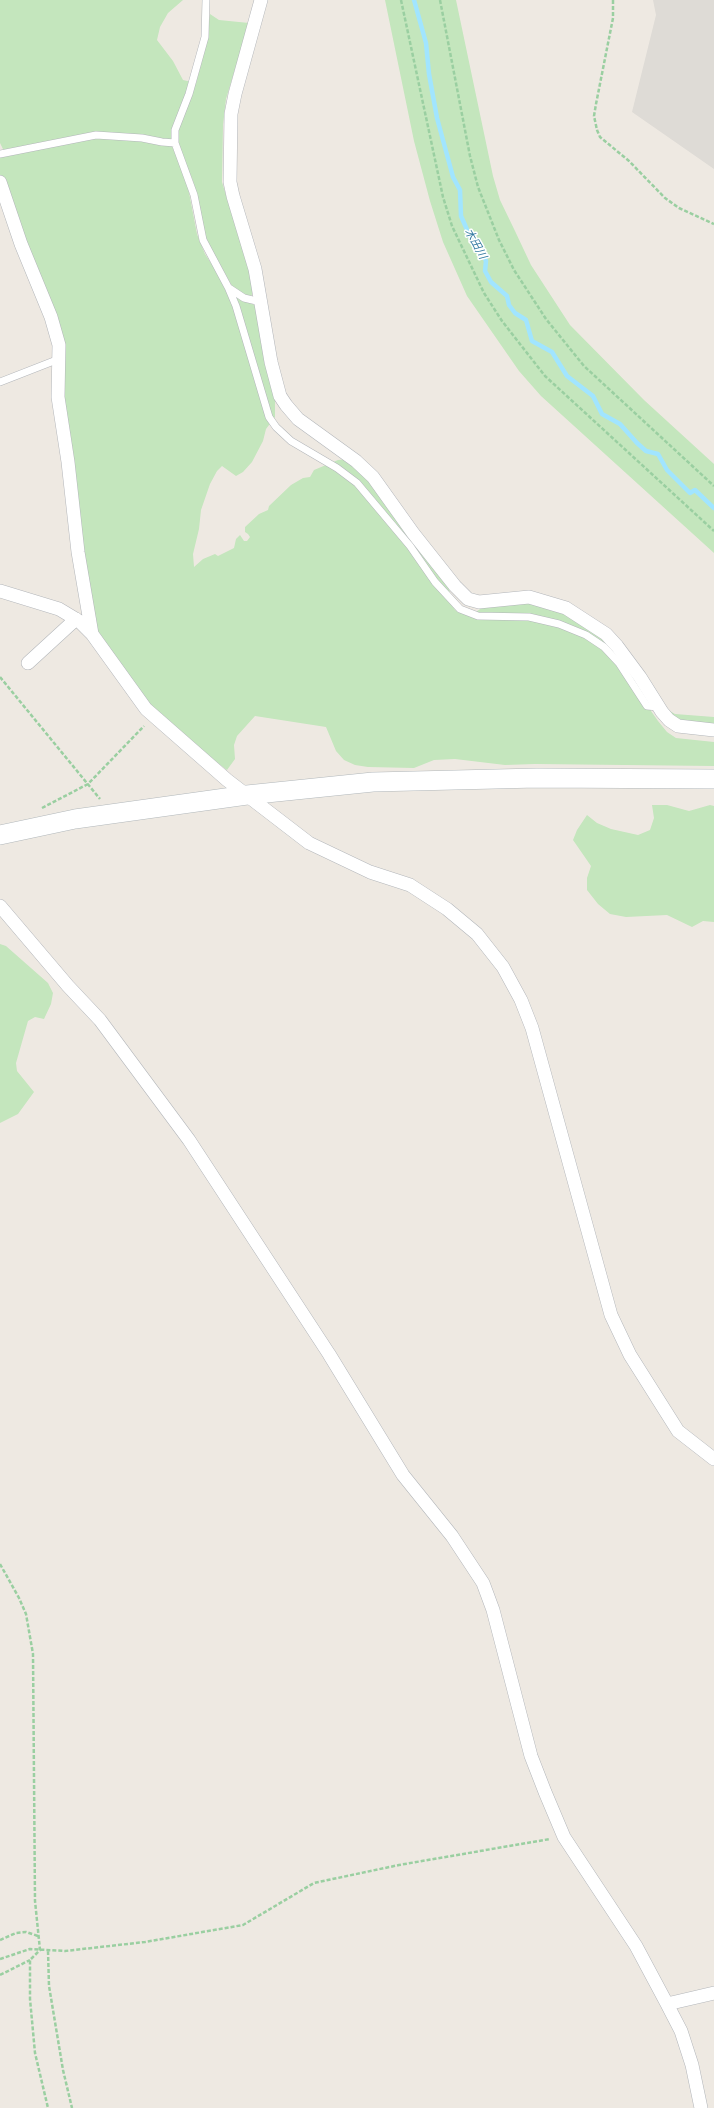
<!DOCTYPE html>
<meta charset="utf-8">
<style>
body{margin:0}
canvas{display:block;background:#eee9e2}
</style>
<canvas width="714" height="2108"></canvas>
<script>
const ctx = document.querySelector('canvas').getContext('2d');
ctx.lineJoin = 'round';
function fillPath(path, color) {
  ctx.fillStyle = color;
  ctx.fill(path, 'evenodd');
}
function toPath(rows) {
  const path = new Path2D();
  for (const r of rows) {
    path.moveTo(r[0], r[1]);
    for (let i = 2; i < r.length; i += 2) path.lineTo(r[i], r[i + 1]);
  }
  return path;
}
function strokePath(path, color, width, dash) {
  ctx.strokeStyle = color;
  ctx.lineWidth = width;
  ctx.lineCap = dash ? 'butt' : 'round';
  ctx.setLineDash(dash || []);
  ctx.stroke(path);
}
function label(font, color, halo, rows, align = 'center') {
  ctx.font = font + ' Roboto,"Noto Sans JP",sans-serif';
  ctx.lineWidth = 3;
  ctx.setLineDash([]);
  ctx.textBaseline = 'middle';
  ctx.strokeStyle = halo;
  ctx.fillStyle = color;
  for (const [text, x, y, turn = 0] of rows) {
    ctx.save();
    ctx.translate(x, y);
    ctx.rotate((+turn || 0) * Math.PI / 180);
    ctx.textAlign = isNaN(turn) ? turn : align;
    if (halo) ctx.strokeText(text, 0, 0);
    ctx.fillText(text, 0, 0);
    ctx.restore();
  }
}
const industrial = toPath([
 [653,0,714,0,714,169,632,112,656,15]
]);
const green = toPath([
 [0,0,183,0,168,13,160,27,157,40,173,61,183,80,196,83,206,44,210,14,219,20,249,23,226,99,223,125,222,182,252,281,253,291,251,297,238,291,232,286,207,242,193,181,183,158,172,146,186,177,197,234,205,254,230,292,235,297,257,306,275,391,275,417,266,429,263,441,252,462,243,472,236,476,222,466,217,471,210,484,201,510,199,529,193,554,194,567,203,559,215,554,218,556,234,548,236,539,240,535,244,541,247,541,250,537,248,534,245,532,245,527,259,514,268,510,269,506,291,485,303,478,310,477,314,470,338,460,348,459,359,462,449,576,450,602,455,610,463,613,476,612,487,604,540,601,608,628,650,701,651,711,658,721,667,732,676,738,714,742,714,766,535,764,505,765,455,759,434,760,414,768,368,767,355,765,344,760,336,751,326,727,255,716,237,736,234,745,235,759,227,770,158,718,97,632,91,614,61,371,17,225,0,175,0,157,6,155,0,143],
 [385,0,456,0,493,176,500,200,515,231,531,265,570,325,644,400,714,464,714,553,541,396,519,371,467,296,443,242,430,201,414,141],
 [665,708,675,714,714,717,714,724,685,722,674,718],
 [652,805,667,805,689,811,710,805,714,806,714,922,703,921,692,927,667,915,626,917,610,914,598,904,587,890,587,878,591,866,573,840,577,830,587,815,597,823,611,829,638,835,650,830,654,818],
 [0,944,6,946,48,983,53,993,51,1004,44,1019,35,1017,28,1021,16,1063,17,1071,34,1092,18,1114,0,1123]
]);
const stream = toPath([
 [414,0,426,43,429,74,437,118,453,177,460,190,461,216,472,241,482,253,486,261,485,271,491,282,507,296,509,305,515,313,526,320,532,341,552,352,567,376,593,396,602,414,620,424,637,443,646,451,658,454,667,470,690,493,695,490,714,508]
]);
const path = toPath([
 [401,0,443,197,452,226,484,293,502,321,545,376,714,531],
 [440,0,470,156,478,187,499,240,514,270,546,319,584,366,714,486],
 [613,0,613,18,596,104,594,116,597,130,600,137,629,161,665,198,679,208,714,224],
 [0,677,100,799],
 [42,808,88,784,144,726],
 [0,1564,19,1598,26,1614,33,1654,35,1901,40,1950,30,1960,30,1999,35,2053,48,2108],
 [0,1940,16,1933,26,1932,38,1936],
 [48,1951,49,1986,63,2070,72,2108],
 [0,1959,30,1949,65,1951,145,1942,243,1925,314,1883,399,1865,550,1839],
 [0,1975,30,1960]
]);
const lane = toPath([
 [206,0,205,37,189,94,175,130,175,143,194,195,203,240,228,287,236,306,269,417,276,427,291,441,337,468,357,483,410,546,435,582,460,609,478,616,529,617,559,624,586,635,604,647,619,663,647,706,658,707],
 [0,154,96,135,142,138,162,142,175,143],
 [229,288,244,298,261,302],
 [0,382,59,359]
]);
const street = toPath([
 [261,0,235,94,231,114,230,182,233,196,255,269,271,362,280,396,286,405,298,419,356,461,373,477,413,533,455,586,468,599,479,602,529,597,566,608,606,634,617,646,640,677,662,712,669,720,678,726,714,730],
 [0,182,21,244,51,317,59,345,58,397,68,462,78,552,92,634],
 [0,591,59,609,79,621,92,634,146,709,227,780,309,843,370,872,410,885,447,909,477,934,503,967,521,1000,532,1028,611,1315,630,1355,678,1431,714,1459],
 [28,663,76,619],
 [0,906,68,986,100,1020,189,1140,329,1354,403,1475,452,1536,483,1583,493,1610,531,1756,545,1792,564,1837,636,1946,667,2004,681,2031,692,2065,701,2108],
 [667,2004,714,1993]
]);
const secondary = toPath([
 [0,835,75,819,247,795,373,782,537,778,714,779]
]);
const waterNames = [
 ["木田川",475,244,61]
];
fillPath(industrial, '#dedbd6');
fillPath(green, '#c4e6bd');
strokePath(stream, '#a1e5ff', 4.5);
strokePath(lane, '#b3b6ba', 8);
strokePath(street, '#b3b6ba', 14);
strokePath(secondary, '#b1b7ba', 20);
strokePath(path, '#9acfa1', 2.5, [4, 2]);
strokePath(lane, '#fff', 7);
strokePath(street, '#fff', 13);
strokePath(secondary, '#fff', 19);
label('italic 11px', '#367ca2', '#fff', waterNames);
</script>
